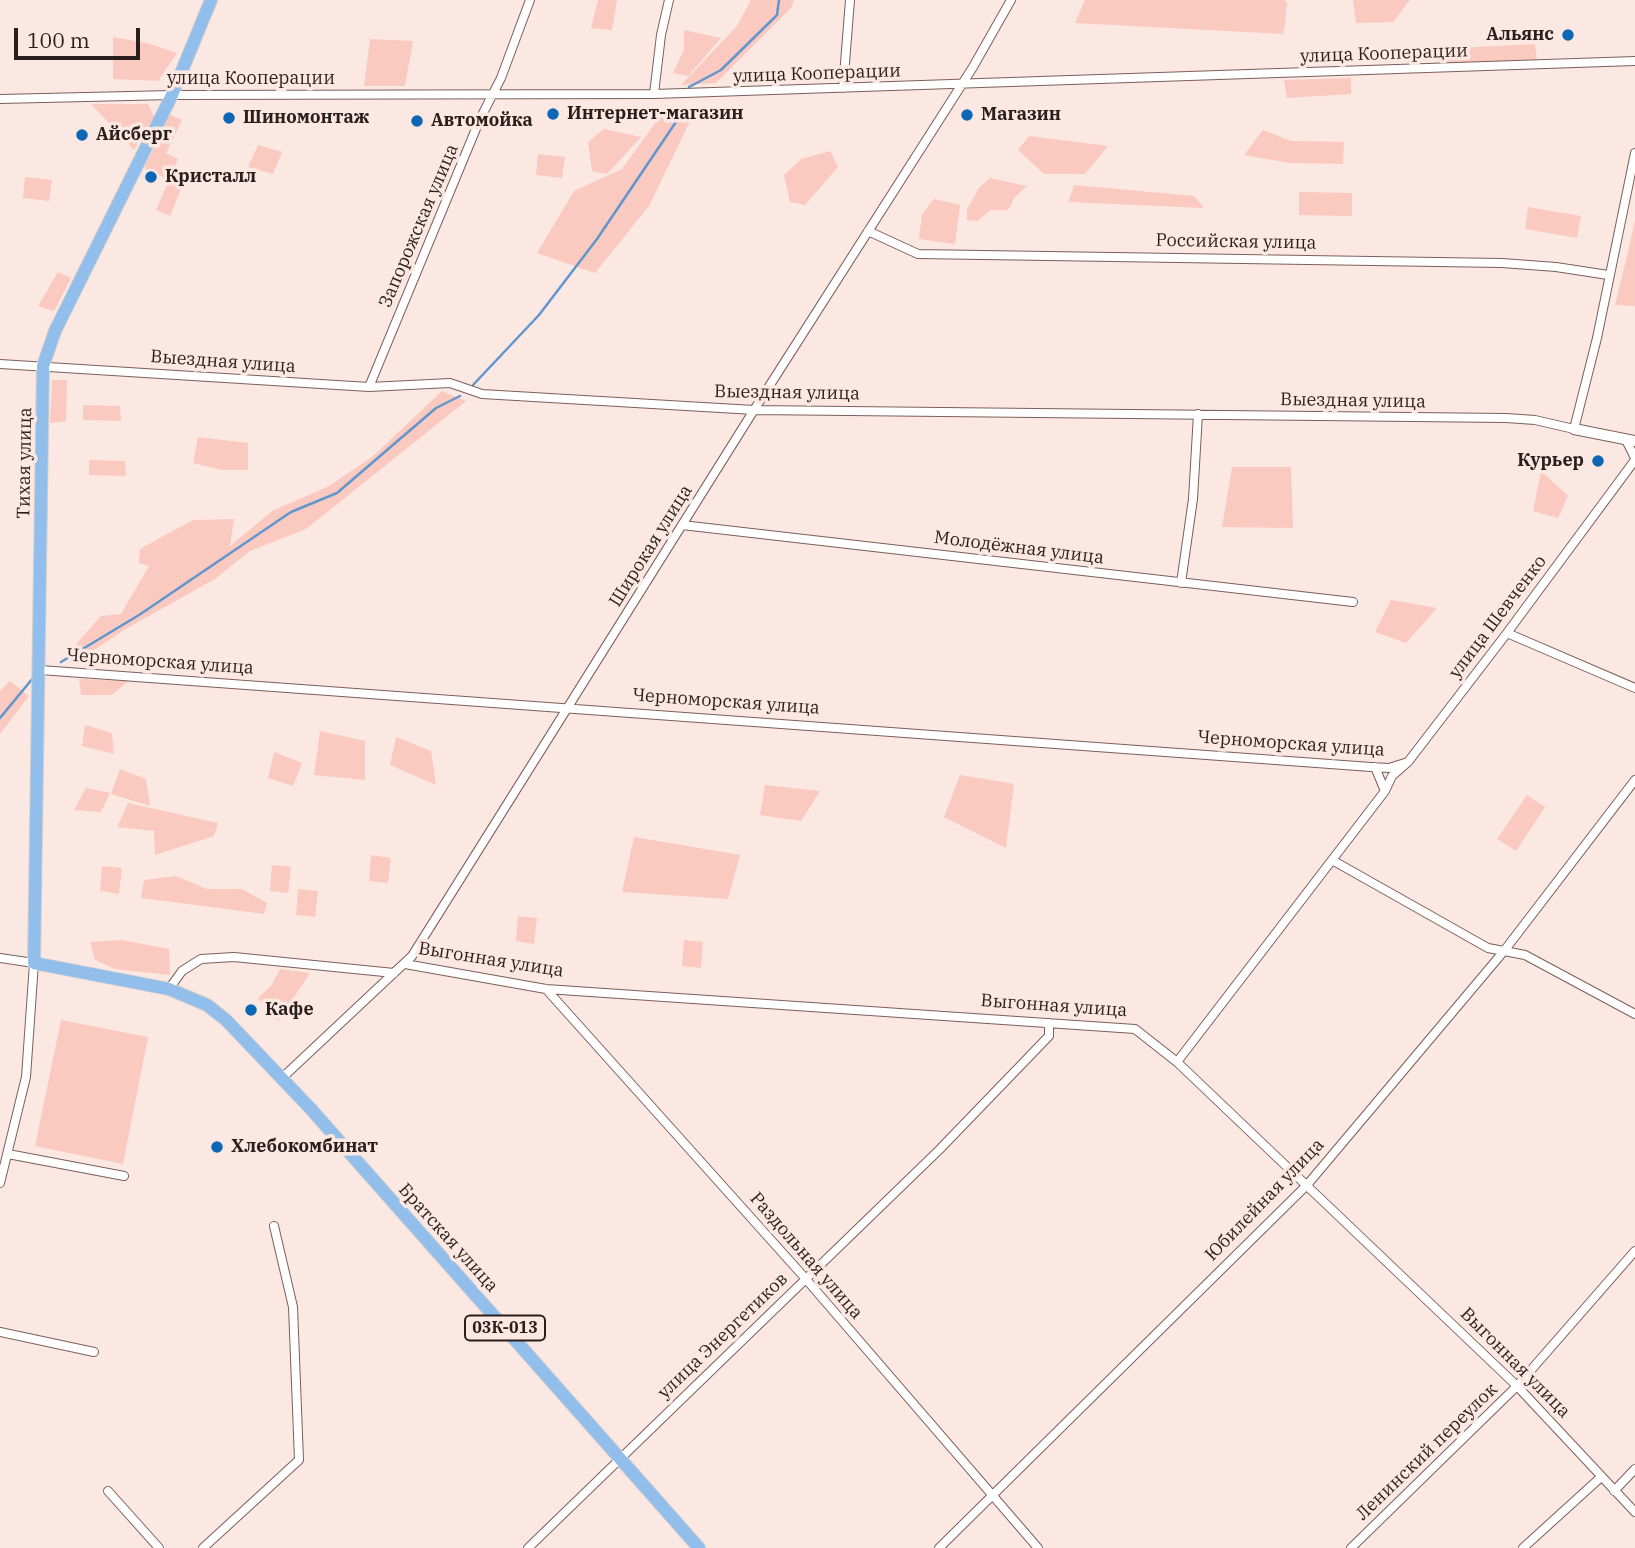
<!DOCTYPE html>
<meta charset="utf-8">
<style>
body{margin:0}
#map{position:relative;width:1635px;height:1548px;overflow:hidden;background:#fce8e3;font-family:"IBM Plex Serif",serif}
canvas{display:block}
.scale{position:absolute;left:14px;top:28px;width:126px;height:32px;box-sizing:border-box;border:4px solid #2a1e1c;border-top:0;padding-left:9px;font-size:21px;line-height:24px;white-space:nowrap;color:#2a1e1c;-webkit-text-stroke:5px #fce8e3;paint-order:stroke}
</style>
<div id="map">
<canvas width="1635" height="1548"></canvas>
<div class="scale">100 m</div>
</div>
<script>
const ctx = document.querySelector('canvas').getContext('2d');
ctx.lineJoin = 'round';
function fillPath(path, color) {
  ctx.fillStyle = color;
  ctx.fill(path, 'evenodd');
}
function toPath(rows) {
  const path = new Path2D();
  for (const r of rows) {
    path.moveTo(r[0], r[1]);
    for (let i = 2; i < r.length; i += 2) path.lineTo(r[i], r[i + 1]);
  }
  return path;
}
function strokePath(path, color, width, dash) {
  ctx.strokeStyle = color;
  ctx.lineWidth = width;
  ctx.lineCap = dash ? 'butt' : 'round';
  ctx.setLineDash(dash || []);
  ctx.stroke(path);
}
function label(font, color, halo, rows, align = 'center') {
  ctx.font = font + ' "IBM Plex Serif",serif';
  ctx.lineWidth = 7;
  ctx.setLineDash([]);
  ctx.textBaseline = 'middle';
  ctx.strokeStyle = halo;
  ctx.fillStyle = color;
  for (const [text, x, y, turn = 0] of rows) {
    ctx.save();
    ctx.translate(x, y);
    ctx.rotate((+turn || 0) * Math.PI / 180);
    ctx.textAlign = isNaN(turn) ? turn : align;
    if (halo) ctx.strokeText(text, 0, 0);
    ctx.fillText(text, 0, 0);
    ctx.restore();
  }
}
const green = toPath([
 [598,0,617,0,612,30,591,28],
 [751,0,794,0,791,8,716,83,681,85,737,26],
 [1085,0,1284,0,1287,3,1285,25,1283,34,1075,23],
 [1353,0,1410,0,1393,22,1356,23],
 [684,30,721,38,688,76,673,73,684,50],
 [113,37,147,43,177,53,158,81,113,79],
 [370,39,413,41,405,86,364,86],
 [1535,44,1537,60,1440,66,1437,49],
 [1351,78,1351,94,1287,98,1284,80],
 [91,104,148,104,154,117,134,150],
 [664,111,695,111,649,206,595,273,537,253,574,191,622,169],
 [169,114,182,120,166,153,178,159,170,176,184,181,170,216,156,210,169,180,144,168,154,148,152,146],
 [604,129,641,137,607,174,592,171,588,142],
 [1263,130,1291,141,1344,142,1343,164,1290,163,1244,155],
 [1029,136,1108,146,1085,174,1044,174,1018,150],
 [258,145,282,152,273,174,248,167],
 [830,151,838,167,805,205,790,202,784,175,801,159],
 [538,154,565,157,562,178,536,175],
 [25,177,52,180,49,201,23,198],
 [990,178,1027,186,1015,197,1008,210,990,210,978,221,967,220,967,209,979,188],
 [1074,185,1194,196,1204,208,1068,202],
 [1299,192,1352,193,1352,216,1299,215],
 [934,199,960,205,955,244,919,239,922,214],
 [1528,207,1581,216,1577,238,1525,229],
 [1635,220,1635,306,1615,305,1627,256],
 [58,272,71,278,54,311,38,306],
 [52,380,67,380,66,421,50,423],
 [442,391,466,401,306,529,250,551,215,579,124,630,85,656,76,644,101,616,121,614,149,566,139,563,140,549,193,520,234,519,230,546,272,511,329,486,372,457],
 [83,405,120,406,121,421,83,420],
 [198,437,248,443,248,470,221,470,193,463],
 [89,460,125,461,126,476,89,475],
 [1232,467,1291,467,1293,528,1222,527],
 [1541,471,1568,496,1558,518,1533,511],
 [1391,600,1437,608,1406,643,1375,632],
 [79,679,128,681,112,695,81,695],
 [10,681,29,696,0,734,0,691],
 [85,725,112,733,114,754,82,746],
 [320,731,365,741,365,780,314,775],
 [396,737,431,751,436,785,390,765],
 [274,752,302,763,293,786,268,778],
 [120,769,146,779,150,806,111,794],
 [960,775,1014,784,1006,848,944,817],
 [765,785,820,791,801,821,760,815],
 [86,788,110,793,101,812,74,810],
 [1527,795,1545,807,1516,851,1497,839],
 [128,803,218,823,214,836,155,855,154,831,117,827],
 [634,837,740,855,728,899,622,892],
 [371,855,391,858,388,883,369,881],
 [272,865,291,867,288,893,270,891],
 [102,866,122,868,119,894,100,891],
 [176,876,207,889,242,889,267,903,264,914,141,898,144,880],
 [298,889,318,891,315,917,296,915],
 [518,916,537,918,534,944,516,941],
 [122,940,169,949,170,975,115,969,95,960,90,942],
 [684,940,703,942,701,968,682,966],
 [280,969,310,973,278,1021,258,998,271,986],
 [61,1020,148,1037,123,1164,35,1146]
]);
const stream = toPath([
 [689,87,721,70,777,15,779,0],
 [473,385,539,315,597,239,682,113],
 [61,662,139,615,291,512,337,493,436,408,460,396],
 [0,718,33,678]
]);
const minor = toPath([
 [843,88,850,0],
 [654,94,661,35,669,0],
 [0,99,172,95,654,94,1635,61],
 [868,231,918,254,1502,263,1556,267,1608,275],
 [0,364,369,387,450,383,482,394,754,410,1506,418,1535,420,1574,429,1597,338,1635,153],
 [369,387,480,119,501,78,530,0],
 [1626,440,1635,458],
 [682,525,1353,602],
 [1181,583,1193,499,1198,414],
 [1507,633,1635,688],
 [40,670,1371,767,1389,768,1408,762],
 [1385,791,1392,776,1408,762,1507,633,1635,460],
 [1332,860,1488,948,1525,955,1635,1014],
 [0,958,34,963,26,1077,0,1183],
 [405,964,546,989,1135,1029,1177,1062,1517,1386,1635,1512],
 [169,989,182,971,201,959,234,957,394,973],
 [546,989,805,1278,1038,1548],
 [1177,1062,1385,791,1375,767],
 [282,1078,412,956,754,410,973,67,1011,0],
 [8,1154,124,1176],
 [0,1332,94,1352],
 [108,1491,159,1548],
 [1614,1491,1635,1469],
 [203,1548,299,1460,293,1307,274,1226],
 [528,1548,939,1150,1049,1036,1049,1023],
 [939,1548,1307,1185,1504,951,1635,780],
 [1351,1548,1517,1386,1635,1251],
 [1523,1548,1600,1478]
]);
const tertiary = toPath([
 [1574,429,1635,441]
]);
const primary = toPath([
 [211,0,172,95,55,331,43,366,34,963,169,989,207,1005,226,1020,310,1108,699,1548]
]);
const markers = [
 [1568,35,7,"#0e67b4"],
 [553,114,7,"#0e67b4"],
 [967,115,7,"#0e67b4"],
 [229,118,7,"#0e67b4"],
 [417,121,7,"#0e67b4"],
 [82,135,7,"#0e67b4"],
 [151,177,7,"#0e67b4"],
 [1598,461,7,"#0e67b4"],
 [251,1010,7,"#0e67b4"],
 [217,1147,7,"#0e67b4"]
];
const shields = [
 [505,1328,80]
];
const shieldNames = [
 ["03К-013",505,1328]
];
const poiNames = [
 ["Альянс",1554,35,"right"],
 ["Интернет-магазин",567,114],
 ["Магазин",981,115],
 ["Шиномонтаж",243,118],
 ["Автомойка",431,121],
 ["Айсберг",96,135],
 ["Кристалл",165,177],
 ["Курьер",1584,461,"right"],
 ["Кафе",265,1010],
 ["Хлебокомбинат",231,1147]
];
const streetNames = [
 ["улица Кооперации",1384,54,-2],
 ["улица Кооперации",817,74,-2],
 ["улица Кооперации",251,79],
 ["Запорожская улица",419,226,-67],
 ["Российская улица",1236,242,1],
 ["Выездная улица",223,362,4],
 ["Выездная улица",787,393,1],
 ["Выездная улица",1353,401,1],
 ["Тихая улица",25,463,-89],
 ["Широкая улица",651,546,-58],
 ["Молодёжная улица",1019,548,7],
 ["улица Шевченко",1498,617,-53],
 ["Черноморская улица",160,662,4],
 ["Черноморская улица",726,702,4],
 ["Черноморская улица",1291,744,4],
 ["Выгонная улица",491,960,9],
 ["Выгонная улица",1054,1006,4],
 ["Юбилейная улица",1265,1200,-46],
 ["Братская улица",448,1238,48],
 ["Раздольная улица",806,1256,49],
 ["улица Энергетиков",723,1336,-44],
 ["Выгонная улица",1515,1363,45],
 ["Ленинский переулок",1427,1452,-44]
];
fillPath(green, '#fac9bf');
strokePath(stream, '#6195cd', 2.5);
strokePath(minor, '#7b5f59', 10);
strokePath(tertiary, '#7b5f59', 12);
strokePath(primary, '#d0cecd', 14);
strokePath(minor, '#fff', 8);
strokePath(tertiary, '#fff', 10);
strokePath(primary, '#92beec', 12);
for (const [x, y, r, color] of markers) {
  const dot = new Path2D();
  dot.arc(x, y, r, 0, 2 * Math.PI);
  ctx.fillStyle = color;
  ctx.fill(dot);
  strokePath(dot, '#fce8e3', 2.5);
}
for (const [x, y, w] of shields) {
  const box = new Path2D();
  box.roundRect(x - w / 2, y - 12.5, w, 25, 5);
  ctx.fillStyle = '#fce8e3';
  ctx.fill(box);
  strokePath(box, '#2a1e1c', 2);
}
label('bold 16px', '#2a1e1c', null, shieldNames);
label('bold 18px', '#2a1e1c', '#fce8e3', poiNames, 'left');
label('18px', '#2a1e1c', '#fce8e3', streetNames);
</script>
